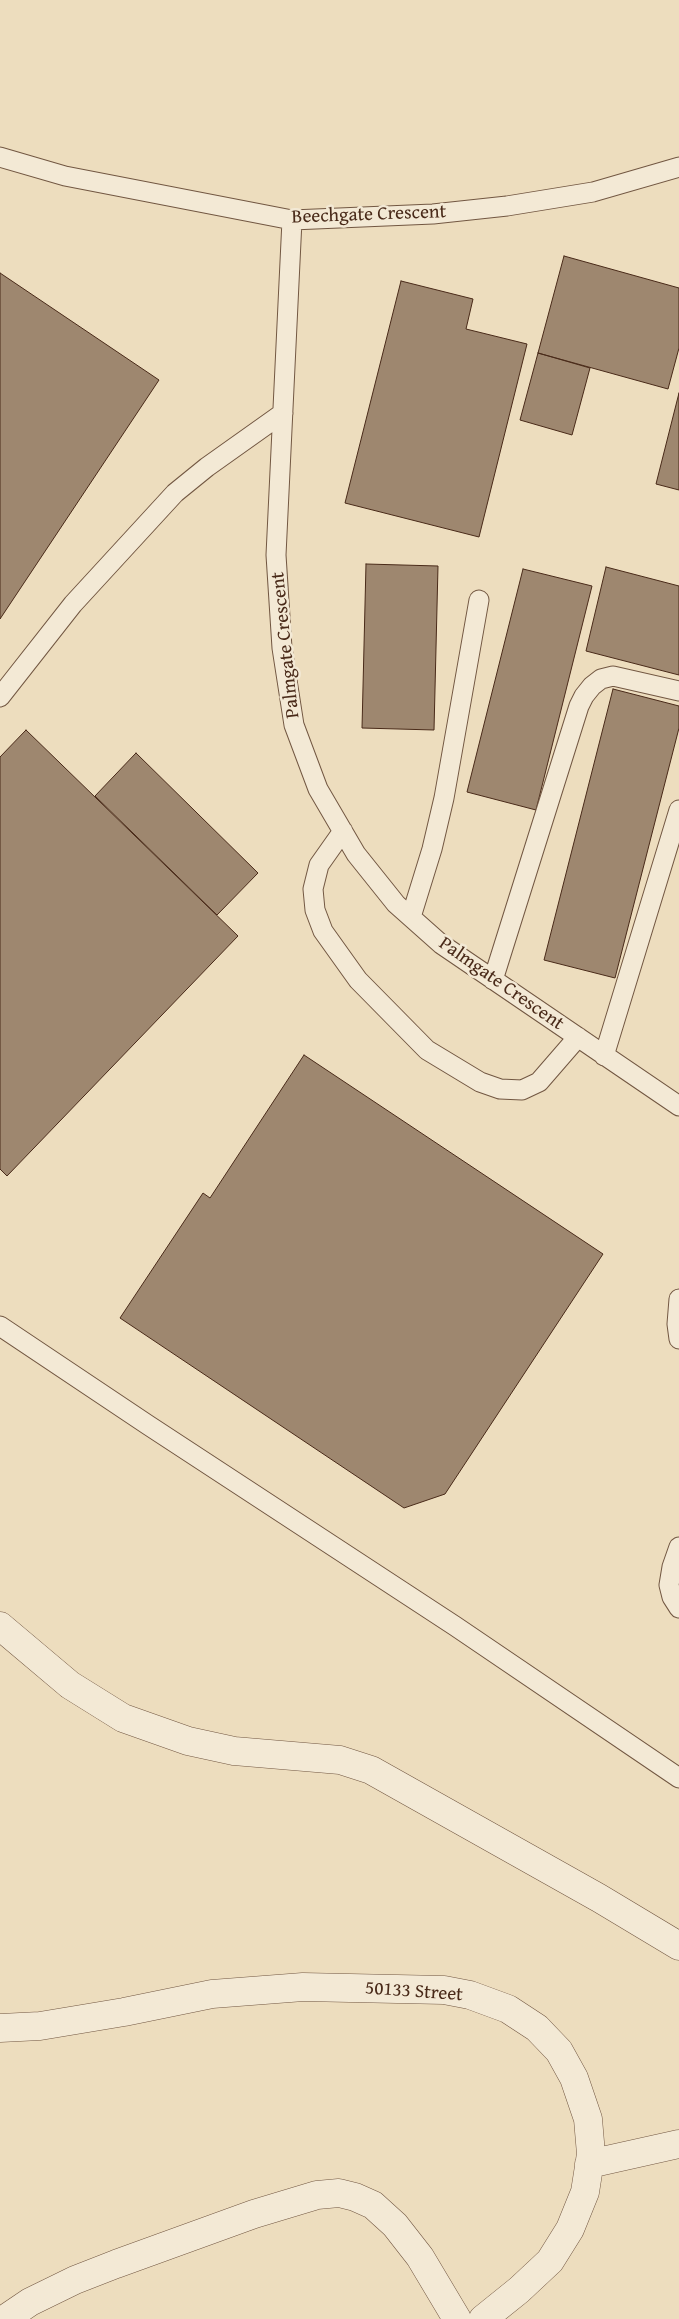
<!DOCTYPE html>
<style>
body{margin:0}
canvas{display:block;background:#edddbe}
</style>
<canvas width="679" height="2319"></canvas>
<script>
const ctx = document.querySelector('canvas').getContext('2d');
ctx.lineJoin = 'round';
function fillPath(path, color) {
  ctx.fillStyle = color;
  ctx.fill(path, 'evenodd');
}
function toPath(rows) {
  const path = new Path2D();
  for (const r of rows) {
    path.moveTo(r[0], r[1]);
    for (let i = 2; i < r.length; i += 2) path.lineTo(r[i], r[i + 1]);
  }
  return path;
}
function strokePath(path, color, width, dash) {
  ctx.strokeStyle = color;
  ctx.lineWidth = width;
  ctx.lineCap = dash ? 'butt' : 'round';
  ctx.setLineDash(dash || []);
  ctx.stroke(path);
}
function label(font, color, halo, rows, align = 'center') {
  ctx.font = font + ' "Gentium Book Plus",serif';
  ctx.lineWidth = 5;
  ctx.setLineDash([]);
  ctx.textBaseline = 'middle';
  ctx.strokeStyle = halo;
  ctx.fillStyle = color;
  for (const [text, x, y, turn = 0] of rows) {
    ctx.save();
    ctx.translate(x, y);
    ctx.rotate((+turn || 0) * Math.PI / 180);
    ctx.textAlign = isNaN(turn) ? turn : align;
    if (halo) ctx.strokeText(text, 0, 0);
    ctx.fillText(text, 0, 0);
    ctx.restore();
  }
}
const building = toPath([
 [564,256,679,288,679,348,668,389,538,353,564,256],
 [0,273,159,380,0,619,0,273],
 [401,281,473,299,466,329,527,344,479,537,345,503,401,281],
 [538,353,590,368,572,435,520,420,538,353],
 [679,393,679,490,656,484,679,393],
 [366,564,438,566,434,730,362,728,366,564],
 [606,567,679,586,679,675,586,651,606,567],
 [523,569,592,586,536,810,467,792,523,569],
 [613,689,679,706,679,728,615,978,544,960,613,689],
 [26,730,238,936,7,1176,0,1169,0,757,26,730],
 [136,753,258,873,217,915,95,796,136,753],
 [304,1055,603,1254,445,1494,404,1508,120,1318,203,1193,210,1198,304,1055]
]);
const lane = toPath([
 [0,157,65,176,292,220,433,214,507,206,593,192,679,167],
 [292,220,276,555,282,648,294,725,318,789,356,854,396,904,441,944,679,1106],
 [0,697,73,604,175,493,207,467,283,413],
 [343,831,319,865,313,889,315,910,323,931,358,980,427,1050,480,1082,500,1089,522,1090,539,1082,578,1037],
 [411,917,432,849,444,798,479,600],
 [493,980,579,706,584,696,592,686,601,679,613,676,679,691],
 [604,1056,679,810],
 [679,1299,677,1324,679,1339],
 [0,1326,148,1425,455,1626,679,1778],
 [679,1547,672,1567,669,1585,672,1597,679,1608]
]);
const street = toPath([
 [0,1626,70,1685,123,1718,188,1741,234,1751,340,1760,371,1770,599,1898,679,1946],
 [0,2028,40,2026,124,2012,212,1994,303,1987,444,1990,470,1995,508,2009,537,2028,559,2051,574,2078,588,2119,591,2154,585,2192,570,2229,550,2261,519,2290,483,2319],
 [589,2164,679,2144],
 [5,2319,30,2302,75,2280,116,2264,254,2214,317,2195,339,2193,355,2197,373,2205,395,2225,420,2257,457,2319]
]);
const streetNames = [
 ["Beechgate Crescent",369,215,-2],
 ["Palmgate Crescent",286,645,-96],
 ["Palmgate Crescent",501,984,35],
 ["50133 Street",414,1992,4]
];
fillPath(building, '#9e876f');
strokePath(building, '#492a19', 1);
strokePath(lane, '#725742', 21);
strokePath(street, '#725742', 29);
strokePath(lane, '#f3e9d5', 19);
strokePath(street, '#f3e9d5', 28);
label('19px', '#492a19', '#f3e9d5', streetNames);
</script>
